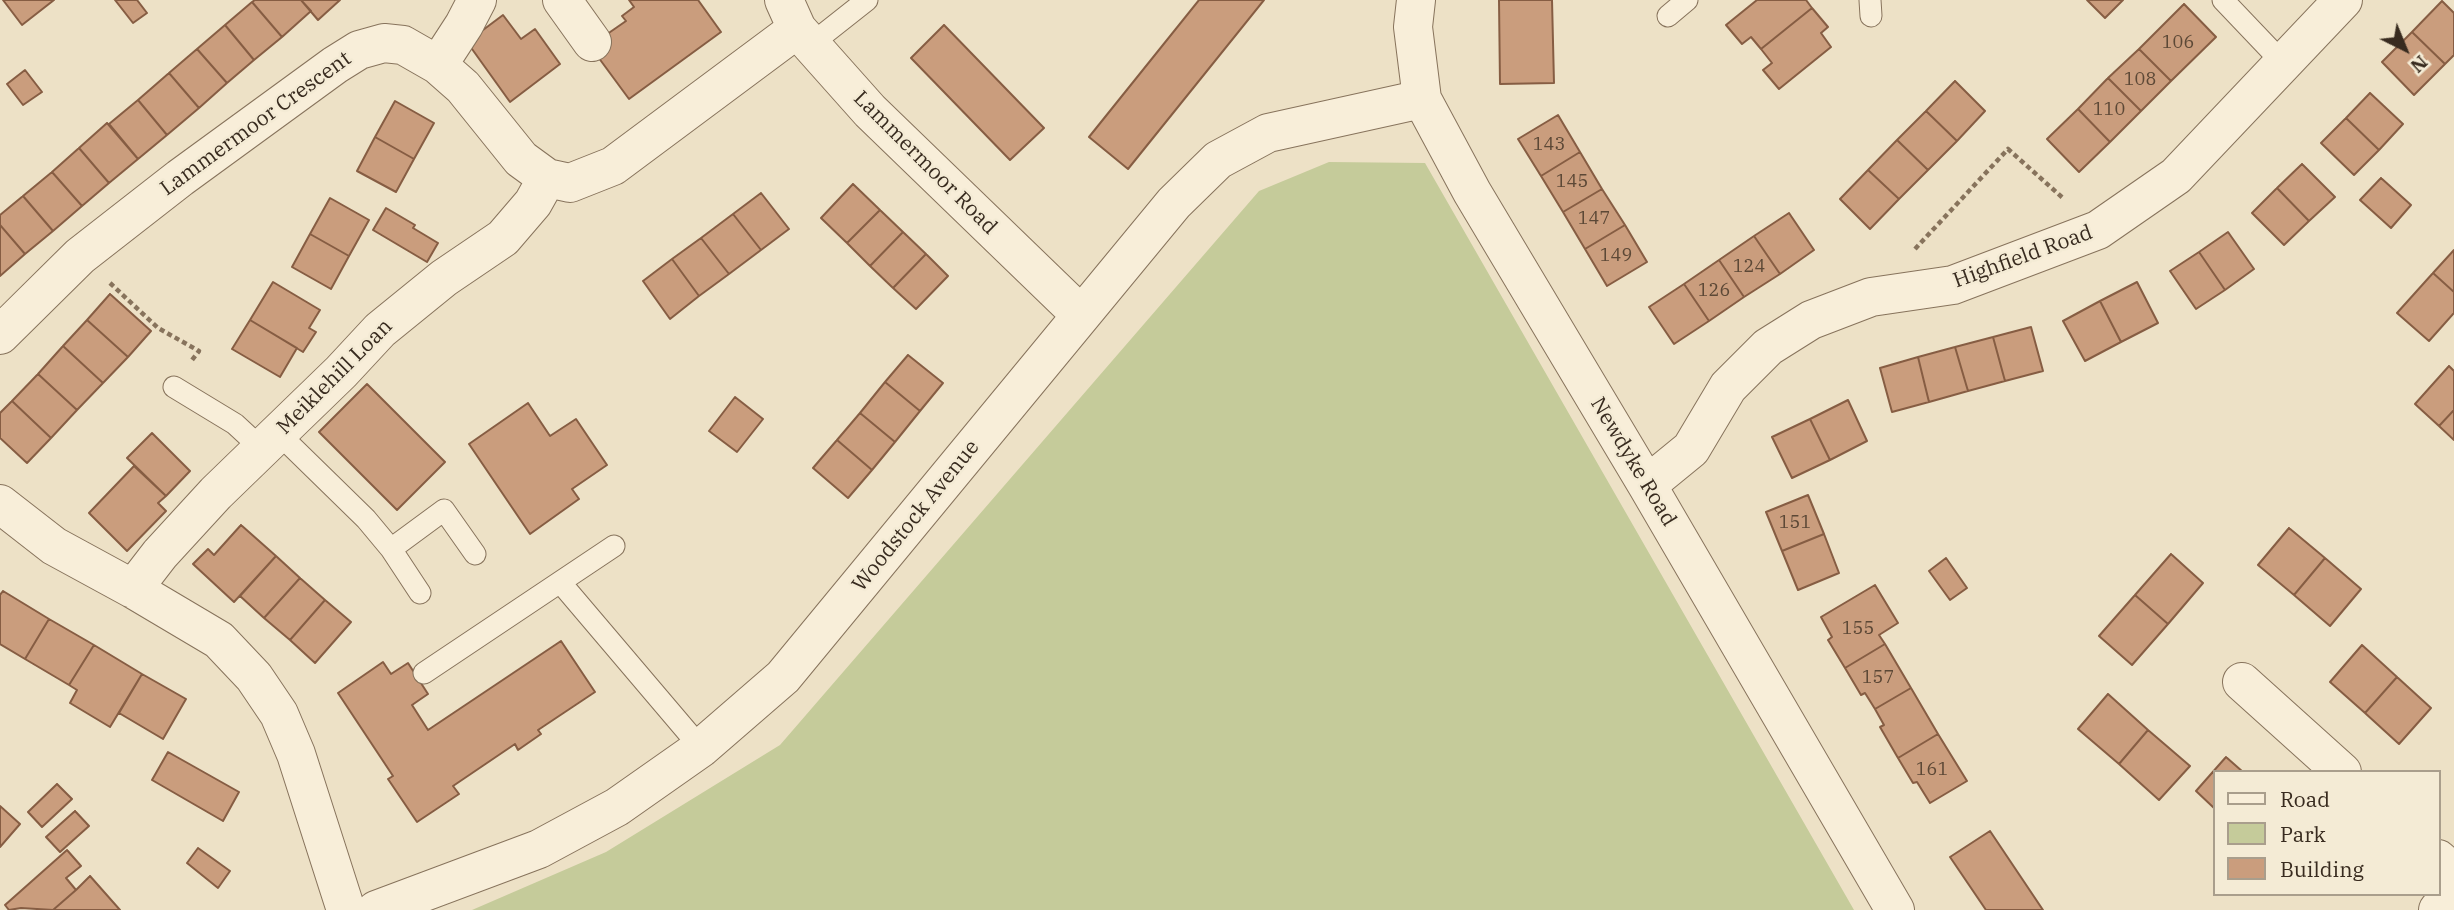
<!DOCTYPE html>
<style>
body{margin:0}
#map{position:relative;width:2454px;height:910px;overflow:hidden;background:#ede1c6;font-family:"IBM Plex Serif",serif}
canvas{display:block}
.legend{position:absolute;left:2213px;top:770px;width:228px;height:126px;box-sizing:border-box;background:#f4ebd5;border:2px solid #a99e8c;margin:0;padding:9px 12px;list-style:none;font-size:21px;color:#382b1f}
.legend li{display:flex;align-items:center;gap:14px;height:35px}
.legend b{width:35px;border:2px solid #a99e8c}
.north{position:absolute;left:2370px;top:14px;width:70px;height:70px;-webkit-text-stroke:5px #f4ebd5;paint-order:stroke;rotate:137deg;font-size:19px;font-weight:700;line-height:28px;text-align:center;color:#382b1f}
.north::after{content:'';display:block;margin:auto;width:24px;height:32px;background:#382b1f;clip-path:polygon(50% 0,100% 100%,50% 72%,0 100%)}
</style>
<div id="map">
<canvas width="2454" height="910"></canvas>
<ul class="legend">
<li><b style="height:9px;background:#f8eed9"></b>Road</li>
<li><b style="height:19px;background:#c5cb9a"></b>Park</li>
<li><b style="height:19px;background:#ca9d7d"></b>Building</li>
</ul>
<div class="north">N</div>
</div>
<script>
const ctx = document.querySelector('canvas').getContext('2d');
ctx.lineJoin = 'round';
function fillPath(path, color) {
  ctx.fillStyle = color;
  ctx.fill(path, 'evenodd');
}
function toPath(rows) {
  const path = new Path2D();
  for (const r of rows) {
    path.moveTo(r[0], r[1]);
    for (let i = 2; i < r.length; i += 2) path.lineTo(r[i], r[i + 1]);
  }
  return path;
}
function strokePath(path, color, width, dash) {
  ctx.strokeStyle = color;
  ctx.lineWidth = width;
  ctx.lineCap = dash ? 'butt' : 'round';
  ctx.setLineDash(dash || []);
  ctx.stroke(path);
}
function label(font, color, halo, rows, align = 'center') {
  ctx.font = font + ' "IBM Plex Serif",serif';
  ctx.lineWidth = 5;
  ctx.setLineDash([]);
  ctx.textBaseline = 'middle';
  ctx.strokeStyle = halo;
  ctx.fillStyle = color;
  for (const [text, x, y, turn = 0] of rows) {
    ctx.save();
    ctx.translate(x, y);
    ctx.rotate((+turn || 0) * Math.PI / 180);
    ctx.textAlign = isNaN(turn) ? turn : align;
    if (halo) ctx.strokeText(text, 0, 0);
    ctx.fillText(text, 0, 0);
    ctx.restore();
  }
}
const green = toPath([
 [1329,162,1425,163,1854,910,472,910,606,852,780,745,1259,191]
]);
const building = toPath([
 [3,0,54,0,22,25,3,0],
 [115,0,137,0,147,13,133,23,115,0],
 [255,0,301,0,311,11,282,37,252,2,255,0],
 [301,0,340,0,318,20,301,0],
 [629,0,698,0,721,32,629,99,590,46,626,21,622,16,634,7,629,0],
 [1199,0,1264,0,1128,169,1089,137,1199,0],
 [1499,0,1552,0,1554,83,1500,84,1499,0],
 [1757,0,1806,0,1812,8,1761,49,1751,37,1742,44,1726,25,1757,0],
 [2087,0,2123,0,2105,18,2087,0],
 [2442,1,2454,13,2454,55,2445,64,2412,32,2442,1],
 [252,2,282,37,254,60,225,25,252,2],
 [2184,4,2216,37,2171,81,2139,49,2184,4],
 [1812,8,1828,27,1821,33,1831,47,1779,89,1763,70,1772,63,1761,49,1812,8],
 [503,15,521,39,535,29,560,64,510,102,467,42,503,15],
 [225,25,254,60,227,83,197,49,225,25],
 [944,25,1044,128,1010,160,911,58,944,25],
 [2412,32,2445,64,2414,95,2382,62,2412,32],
 [197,49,227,83,199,108,169,73,197,49],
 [2139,49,2171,81,2141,111,2108,78,2139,49],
 [25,70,42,92,23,105,7,84,25,70],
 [169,73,199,108,167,135,138,100,169,73],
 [2108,78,2141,111,2110,142,2078,109,2108,78],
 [1955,81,1985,111,1957,141,1926,111,1955,81],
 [2370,93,2403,124,2379,150,2346,118,2370,93],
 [138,100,167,135,138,159,109,124,138,100],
 [395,101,434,123,414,159,375,137,395,101],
 [2078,109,2110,142,2079,172,2047,139,2078,109],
 [1926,111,1957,141,1928,170,1897,140,1926,111],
 [1558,115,1580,152,1541,176,1518,139,1558,115],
 [2346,118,2379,150,2354,175,2321,143,2346,118],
 [107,123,138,159,109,183,79,148,107,123],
 [375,137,414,159,396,192,357,171,375,137],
 [1897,140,1928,170,1899,199,1868,170,1897,140],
 [79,148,109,183,82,206,52,172,79,148],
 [1580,152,1602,189,1563,212,1541,176,1580,152],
 [2302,164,2335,197,2309,221,2277,188,2302,164],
 [1868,170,1899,199,1870,229,1840,199,1868,170],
 [52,172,82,206,53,231,23,196,52,172],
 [2381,178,2411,205,2391,228,2360,200,2381,178],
 [853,184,880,210,847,243,821,218,853,184],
 [2277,188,2309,221,2284,245,2252,213,2277,188],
 [1602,189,1625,225,1585,249,1563,212,1602,189],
 [761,193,789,229,761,250,733,214,761,193],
 [23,196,53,231,25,254,0,225,0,215,23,196],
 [330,198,369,220,349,256,310,234,330,198],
 [386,208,415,225,413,228,438,243,427,262,373,230,386,208],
 [880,210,903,232,870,266,847,243,880,210],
 [1789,213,1814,250,1780,274,1754,236,1789,213],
 [733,214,761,250,729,274,701,238,733,214],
 [0,225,25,254,0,276,0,225],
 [1625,225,1647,262,1607,286,1585,249,1625,225],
 [903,232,926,254,893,288,870,266,903,232],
 [2228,232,2254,269,2225,290,2199,252,2228,232],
 [310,234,349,256,331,289,292,267,310,234],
 [1754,236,1780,274,1744,297,1719,260,1754,236],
 [701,238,729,274,699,296,672,259,701,238],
 [2454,250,2454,292,2433,273,2454,250],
 [2199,252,2225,290,2196,309,2170,271,2199,252],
 [926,254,948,276,916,309,893,288,926,254],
 [672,259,699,296,670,319,643,281,672,259],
 [1719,260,1744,297,1709,321,1684,284,1719,260],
 [2433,273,2454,292,2454,313,2429,341,2397,313,2433,273],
 [273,282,320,310,309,328,316,332,303,352,250,320,273,282],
 [2137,282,2158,323,2121,342,2100,301,2137,282],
 [1684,284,1709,321,1674,344,1649,307,1684,284],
 [110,294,151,331,128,357,87,320,110,294],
 [2100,301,2121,342,2085,361,2063,321,2100,301],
 [87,320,128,357,103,383,63,346,87,320],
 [250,320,297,348,280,377,232,349,250,320],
 [2031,327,2043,371,2005,381,1993,337,2031,327],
 [1993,337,2005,381,1968,391,1955,347,1993,337],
 [63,346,103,383,77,410,38,374,63,346],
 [1955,347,1968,391,1929,402,1918,357,1955,347],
 [908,355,943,383,920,411,885,382,908,355],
 [1918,357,1929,402,1892,412,1880,368,1918,357],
 [2449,366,2454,371,2454,410,2439,426,2415,404,2449,366],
 [38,374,77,410,51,438,12,401,38,374],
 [885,382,920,411,895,442,860,413,885,382],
 [367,384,445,462,397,510,319,432,367,384],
 [735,397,763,419,737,452,709,431,735,397],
 [1848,400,1867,441,1830,460,1810,419,1848,400],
 [12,401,51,438,27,463,0,438,0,413,12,401],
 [528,403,550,436,576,419,607,465,572,489,579,499,530,534,469,444,528,403],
 [2454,410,2454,440,2439,426,2454,410],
 [860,413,895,442,872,470,837,440,860,413],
 [1810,419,1830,460,1792,478,1772,437,1810,419],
 [152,433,190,471,166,496,127,458,152,433],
 [837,440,872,470,848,498,813,468,837,440],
 [134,466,166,496,158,503,166,511,127,551,89,513,134,466],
 [1808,495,1824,534,1782,551,1766,512,1808,495],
 [241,525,276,556,234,602,193,564,208,549,214,555,241,525],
 [2289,528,2325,558,2294,595,2258,565,2289,528],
 [1824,534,1839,573,1798,590,1782,551,1824,534],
 [2171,554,2203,583,2168,624,2135,595,2171,554],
 [276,556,300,578,264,618,240,596,276,556],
 [1946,558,1967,588,1950,600,1929,571,1946,558],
 [2325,558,2361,589,2330,626,2294,595,2325,558],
 [300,578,325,600,290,640,264,618,300,578],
 [1875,585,1898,623,1879,635,1885,644,1845,668,1828,640,1832,637,1821,617,1875,585],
 [3,591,49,619,25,659,0,644,0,595,3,591],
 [2135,595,2168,624,2132,665,2099,636,2135,595],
 [325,600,351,622,315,663,290,640,325,600],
 [49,619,94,645,69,685,25,659,49,619],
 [561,641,595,692,538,730,541,734,518,750,515,744,453,786,459,794,417,822,388,779,393,776,338,693,383,662,391,674,408,663,428,694,412,705,428,730,561,641],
 [1885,644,1911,688,1875,709,1865,693,1861,695,1845,668,1885,644],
 [94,645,142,674,110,727,70,703,77,690,69,685,94,645],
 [2362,645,2397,677,2365,713,2330,682,2362,645],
 [142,674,186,699,163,739,119,713,142,674],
 [2397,677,2431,708,2399,744,2365,713,2397,677],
 [1911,688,1938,734,1898,758,1880,727,1884,725,1875,709,1911,688],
 [2108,694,2148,730,2119,764,2078,729,2108,694],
 [2148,730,2190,766,2159,800,2119,764,2148,730],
 [1938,734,1967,781,1930,803,1917,782,1913,783,1898,758,1938,734],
 [168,752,239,792,223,821,152,780,168,752],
 [2226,757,2243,772,2214,772,2214,808,2196,791,2226,757],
 [57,784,72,799,42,827,28,812,57,784],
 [0,806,20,824,0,847,0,806],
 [75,811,89,826,60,852,46,837,75,811],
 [1990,831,2043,910,1986,910,1950,857,1990,831],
 [198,848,230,871,218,888,187,863,198,848],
 [67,850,81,866,66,878,76,890,53,910,21,908,9,910,5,905,67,850],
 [90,876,120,910,53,910,76,890,90,876]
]);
const path = toPath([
 [1915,249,2008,149,2064,199],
 [110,283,158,328,199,351,192,360]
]);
const service = toPath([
 [1870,0,1871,16],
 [2223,0,2282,62],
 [1668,16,1687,0],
 [810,45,867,0],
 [174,387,235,424,262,449],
 [278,433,366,519,391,549,420,593],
 [391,549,444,510,475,554],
 [560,582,701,748],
 [424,673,614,546]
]);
const minor = toPath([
 [562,0,592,42],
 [784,0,797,29,870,111,1081,315],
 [1416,0,1413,27,1422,99,1472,192,1647,485,1895,910],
 [438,65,464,25,477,0],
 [0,335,80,256,180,178,335,65,359,50,384,43,403,45,438,65,463,87,521,159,547,178,570,183,613,166,797,29],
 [1647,485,1691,449,1728,387,1768,347,1811,320,1871,297,1953,285,2098,230,2176,176,2343,0],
 [0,504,54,546,133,589,219,640,254,677,279,714,296,754,346,910],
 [133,589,160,554,216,493,341,372,380,330,444,278,503,238,533,203,547,178],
 [2242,682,2342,772],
 [2438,859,2454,873],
 [376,910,539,849,617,807,701,748,783,677,1174,203,1218,160,1268,133,1422,99],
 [2438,910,2454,891]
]);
const numberNames = [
 ["106",2178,43],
 ["108",2140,80],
 ["110",2109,110],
 ["143",1549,145],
 ["145",1572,182],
 ["147",1594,219],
 ["149",1616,256],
 ["124",1749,267],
 ["126",1714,291],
 ["151",1795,523],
 ["155",1858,629],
 ["157",1878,678],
 ["161",1932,770]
];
const streetNames = [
 ["Lammermoor Crescent",256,124,-36],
 ["Lammermoor Road",925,163,45],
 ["Highfield Road",2023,257,-20],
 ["Meiklehill Loan",335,377,-45],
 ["Newdyke Road",1633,462,59],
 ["Woodstock Avenue",916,516,-51]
];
fillPath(green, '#c5cb9a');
fillPath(building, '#ca9d7d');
strokePath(building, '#865d43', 2);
strokePath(service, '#87735c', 23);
strokePath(minor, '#87735c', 40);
strokePath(path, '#87735c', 4.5, [5, 3.5]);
strokePath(service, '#f8eed9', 21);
strokePath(minor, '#f8eed9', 38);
label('18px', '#5c4836', null, numberNames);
label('21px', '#382b1f', '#f4ebd5', streetNames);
</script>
